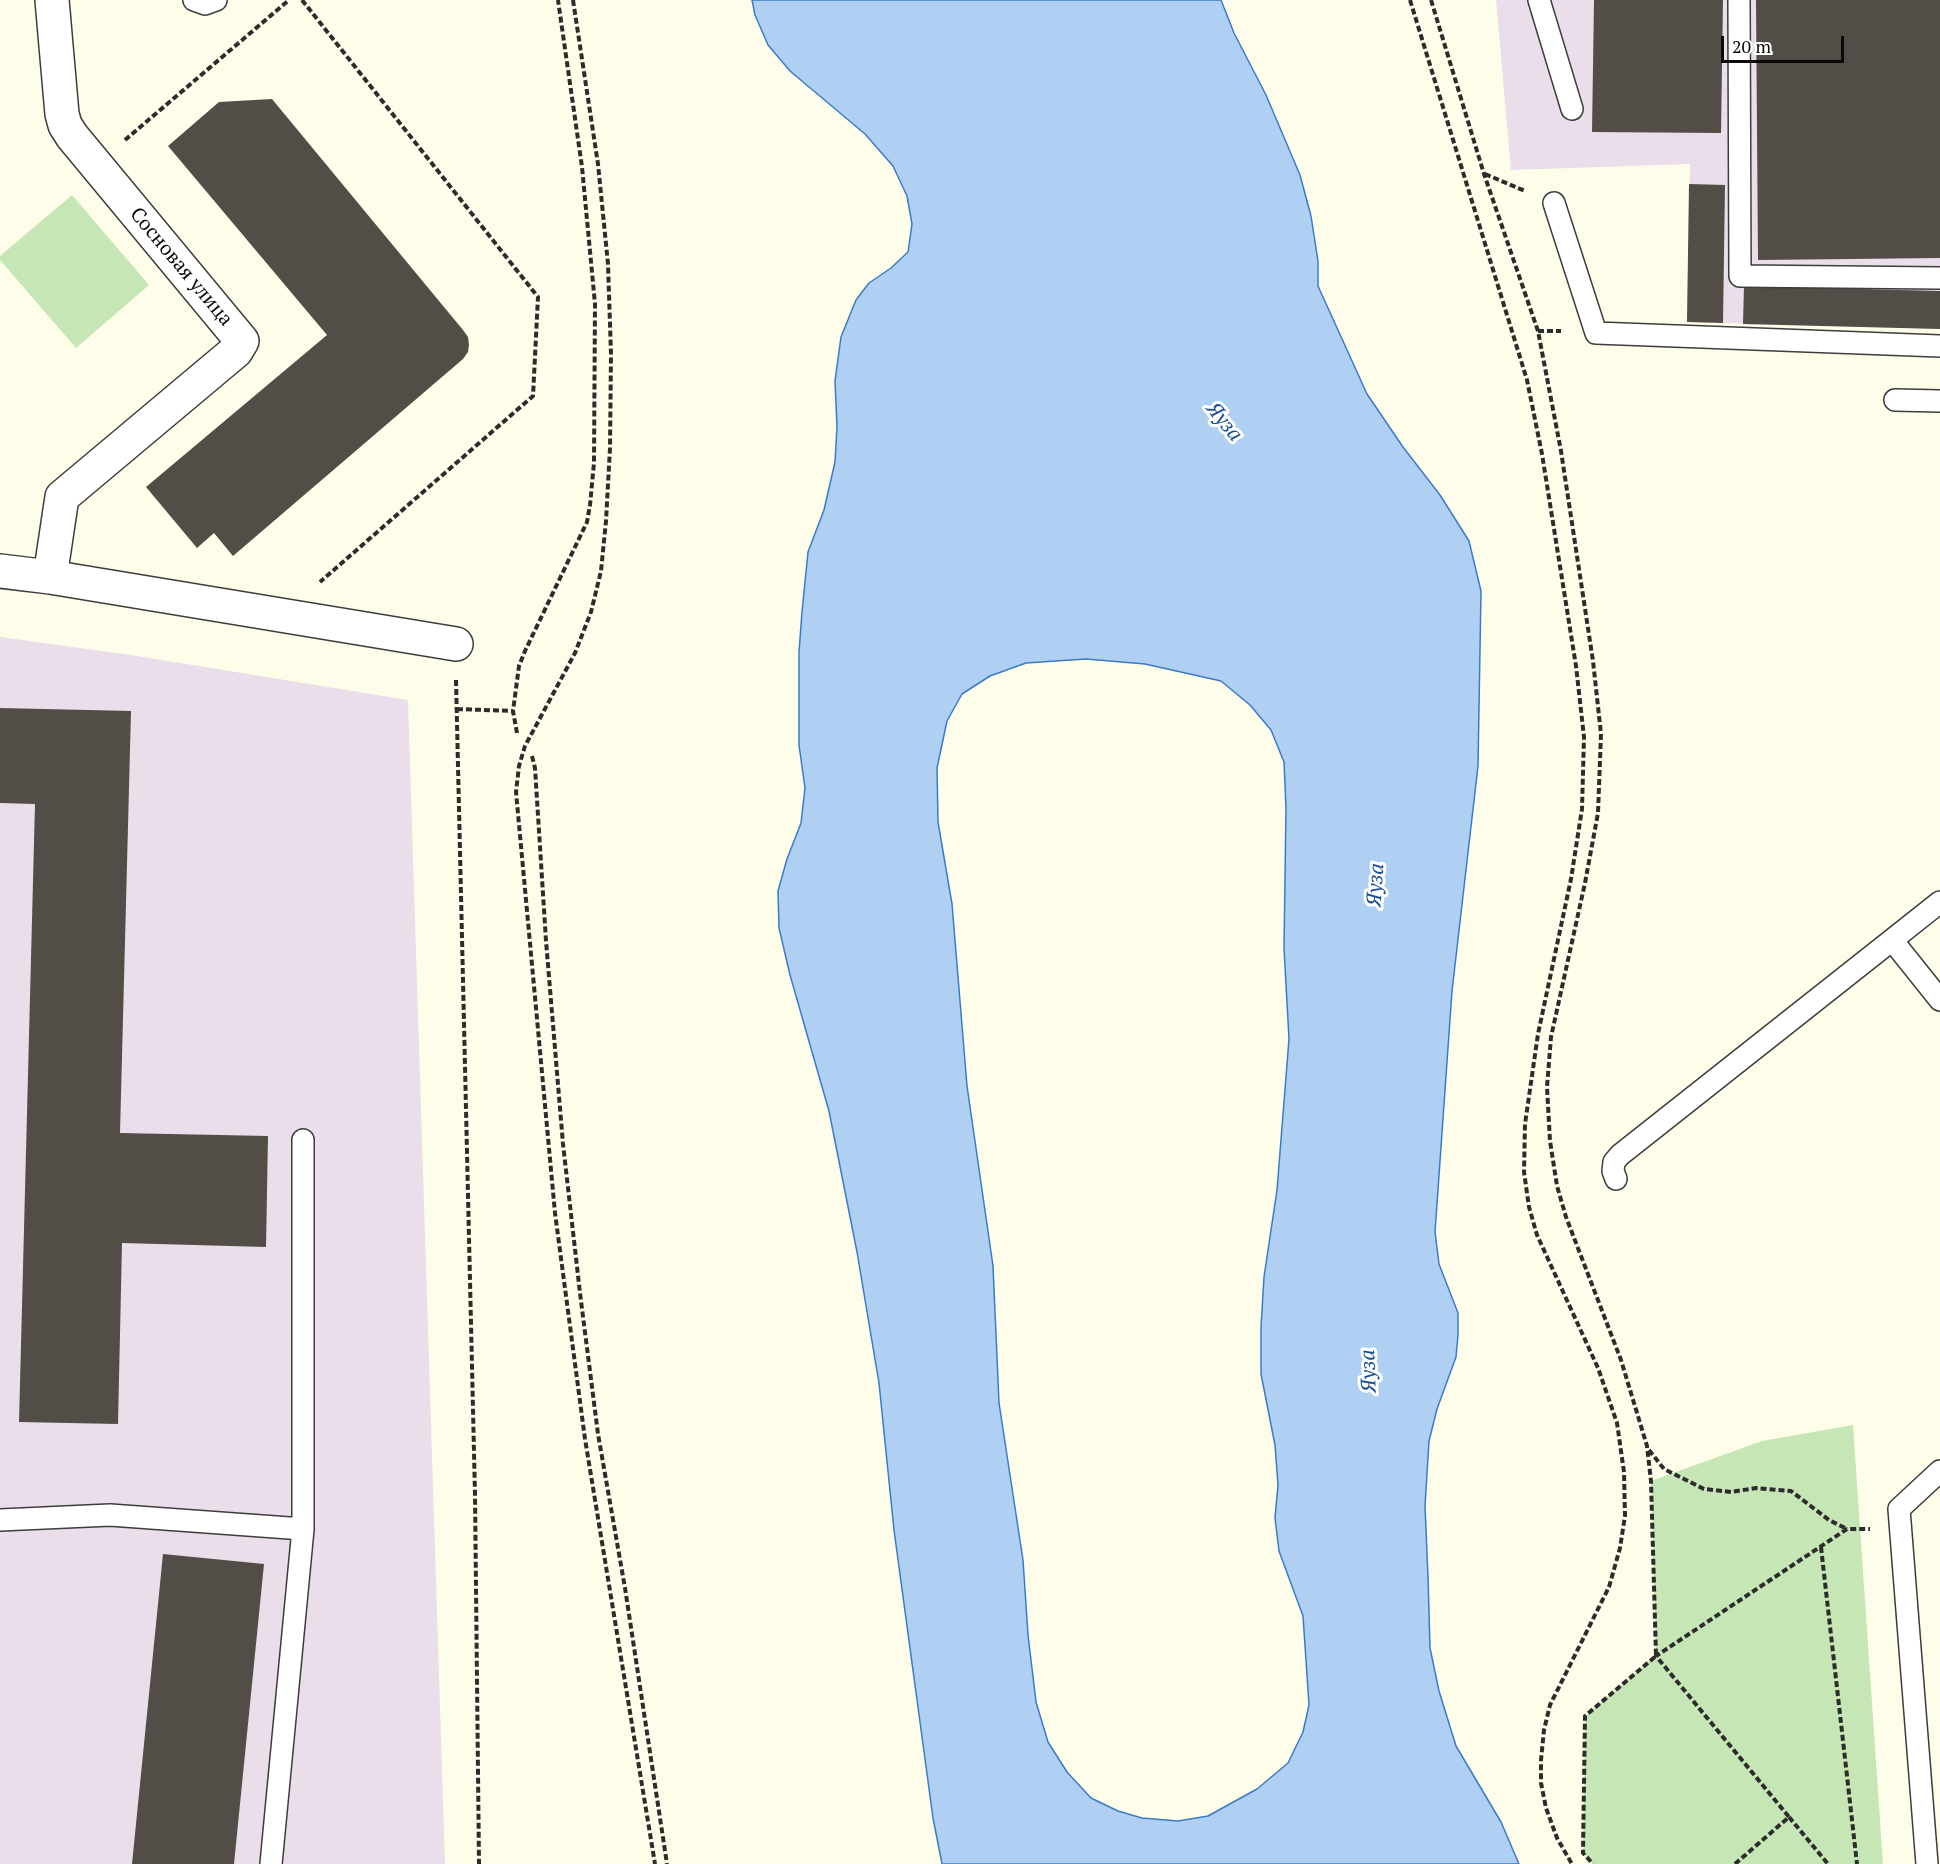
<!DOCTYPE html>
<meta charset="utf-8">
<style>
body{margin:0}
#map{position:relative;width:1940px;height:1864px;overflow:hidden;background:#fefde9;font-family:"PT Serif",serif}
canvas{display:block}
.scale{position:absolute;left:1721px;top:36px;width:123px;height:27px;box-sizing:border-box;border:3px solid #0a0a0a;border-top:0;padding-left:8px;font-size:18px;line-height:21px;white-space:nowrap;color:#0a0a0a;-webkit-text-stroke:4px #fff;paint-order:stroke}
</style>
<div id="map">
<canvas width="1940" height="1864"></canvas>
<div class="scale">20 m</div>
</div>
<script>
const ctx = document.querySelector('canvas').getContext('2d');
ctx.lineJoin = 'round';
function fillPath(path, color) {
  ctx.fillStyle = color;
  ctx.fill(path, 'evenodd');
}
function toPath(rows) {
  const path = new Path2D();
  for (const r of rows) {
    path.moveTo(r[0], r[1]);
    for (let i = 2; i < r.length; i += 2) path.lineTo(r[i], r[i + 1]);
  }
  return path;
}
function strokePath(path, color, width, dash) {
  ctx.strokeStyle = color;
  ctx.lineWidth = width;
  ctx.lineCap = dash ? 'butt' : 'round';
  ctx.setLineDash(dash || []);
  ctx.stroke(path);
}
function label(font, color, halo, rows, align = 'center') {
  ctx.font = font + ' "PT Serif",serif';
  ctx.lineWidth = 6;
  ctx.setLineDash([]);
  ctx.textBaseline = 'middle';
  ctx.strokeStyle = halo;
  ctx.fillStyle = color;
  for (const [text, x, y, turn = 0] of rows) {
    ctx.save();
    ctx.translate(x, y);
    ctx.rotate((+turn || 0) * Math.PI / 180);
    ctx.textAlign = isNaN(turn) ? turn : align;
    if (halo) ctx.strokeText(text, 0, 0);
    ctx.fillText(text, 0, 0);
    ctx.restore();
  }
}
const industrial = toPath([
 [1496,0,1940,0,1940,329,1687,322,1690,164,1511,170],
 [0,637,131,655,408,700,445,1864,0,1864]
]);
const green = toPath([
 [72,195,149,285,76,348,0,260,0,256],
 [1853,1425,1883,1864,1593,1864,1583,1853,1585,1716,1656,1655,1651,1481,1762,1441]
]);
const water = toPath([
 [752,0,1221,0,1234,33,1266,95,1300,175,1311,216,1318,261,1318,286,1367,394,1403,447,1440,495,1469,541,1481,591,1478,766,1452,991,1435,1232,1439,1264,1458,1313,1458,1335,1456,1357,1437,1409,1429,1441,1425,1506,1428,1577,1430,1648,1439,1691,1456,1746,1501,1822,1519,1864,942,1864,933,1818,894,1530,879,1383,857,1252,829,1111,790,975,779,928,778,891,787,859,801,823,805,788,799,745,799,652,802,612,808,552,824,510,835,462,837,427,835,381,841,337,856,300,869,283,891,268,908,252,912,224,907,196,893,166,865,134,790,71,768,45,755,15,752,0],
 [1086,659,1145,664,1221,681,1250,705,1271,730,1284,762,1286,808,1284,948,1289,1039,1277,1190,1264,1277,1261,1328,1261,1374,1275,1445,1278,1485,1275,1518,1279,1551,1303,1616,1309,1705,1303,1732,1288,1763,1257,1789,1208,1816,1178,1821,1142,1818,1118,1811,1091,1798,1067,1772,1048,1742,1036,1702,1028,1635,1023,1560,999,1403,993,1266,967,1086,952,904,938,822,937,768,947,721,962,694,990,676,1026,663,1086,659]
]);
const building = toPath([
 [1594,0,1723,0,1721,133,1592,132],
 [1756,0,1940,0,1940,258,1758,260],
 [272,99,463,330,468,337,469,345,468,352,463,359,233,556,214,533,197,548,146,487,327,335,168,146,219,102],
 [1689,184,1725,185,1723,323,1687,322],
 [1744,286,1940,291,1940,329,1743,324],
 [0,708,131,711,120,1133,268,1136,266,1247,122,1243,118,1424,19,1422,35,804,0,803],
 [163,1554,264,1564,234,1864,132,1864]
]);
const path = toPath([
 [302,0,538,297,533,396,320,582],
 [573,0,598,164,608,264,611,354,610,448,606,521,601,571,591,612,575,653,525,746,519,766,516,792,555,1213,585,1439,655,1864],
 [1410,0,1527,380,1542,454,1576,666,1584,737,1582,809,1571,879,1538,1034,1525,1124,1524,1172,1529,1207,1537,1235,1598,1368,1617,1423,1624,1472,1625,1516,1620,1548,1609,1587,1550,1705,1544,1730,1541,1760,1541,1783,1546,1808,1557,1838,1572,1864],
 [1431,0,1484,174,1538,331,1561,451,1593,661,1601,734,1598,813,1585,883,1551,1037,1547,1087,1550,1141,1557,1186,1566,1217,1621,1360,1647,1446,1651,1481,1656,1656,1585,1716,1583,1853,1593,1864],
 [125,140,289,0],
 [1485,174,1525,191],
 [1538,331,1561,331],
 [456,680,475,1495,479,1864],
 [457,709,513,711],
 [517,733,513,711,519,666,525,651,587,522,590,505,594,463,595,304,582,167,558,0],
 [532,756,535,768,546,941,563,1144,580,1293,598,1434,625,1588,667,1864],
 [1649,1450,1664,1469,1704,1489,1731,1492,1756,1488,1791,1491,1829,1520,1847,1529],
 [1821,1547,1857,1864],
 [1789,1817,1828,1864],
 [1735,1864,1789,1817,1656,1656,1847,1529,1870,1529]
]);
const lane = toPath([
 [194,0,205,4,216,0],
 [1539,0,1572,109],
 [1739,0,1740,276,1940,278],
 [1554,203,1596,333,1940,346],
 [1895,400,1940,401],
 [1940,902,1892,940,1940,1000],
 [1616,1179,1613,1171,1614,1162,1620,1155,1892,940],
 [0,1520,110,1515,303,1529,303,1140],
 [271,1864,303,1529],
 [1927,1864,1899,1509,1940,1471]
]);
const street = toPath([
 [0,571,50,577,456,644],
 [50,577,62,497,236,351,242,341,72,136,65,125,62,114,52,0]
]);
const streetNames = [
 ["Сосновая улица",181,267,50]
];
const waterNames = [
 ["Яуза",1224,422,51],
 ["Яуза",1376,885,-86],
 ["Яуза",1369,1371,-92]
];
fillPath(industrial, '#e9dee9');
fillPath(green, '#c7e6b5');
fillPath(water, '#b0d0f3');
strokePath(water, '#3b7bc6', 1.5);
fillPath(building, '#524d47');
strokePath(lane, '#3d3d3d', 24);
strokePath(street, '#3d3d3d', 36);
strokePath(path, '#2c2c2c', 4, [6, 3]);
strokePath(lane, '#fff', 21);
strokePath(street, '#fff', 33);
label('20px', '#0a0a0a', '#fff', streetNames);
label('italic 21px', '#1b4e95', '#fff', waterNames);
</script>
